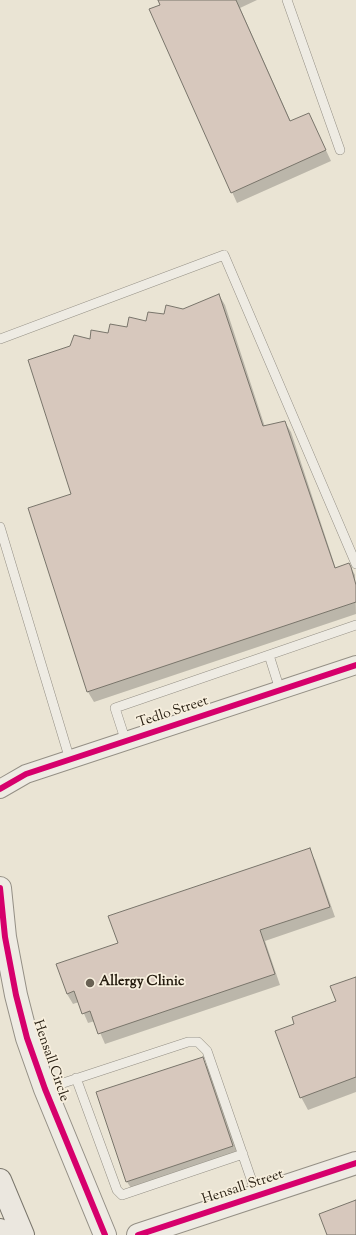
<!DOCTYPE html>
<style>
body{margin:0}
canvas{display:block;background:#eae4d4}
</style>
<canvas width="356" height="1235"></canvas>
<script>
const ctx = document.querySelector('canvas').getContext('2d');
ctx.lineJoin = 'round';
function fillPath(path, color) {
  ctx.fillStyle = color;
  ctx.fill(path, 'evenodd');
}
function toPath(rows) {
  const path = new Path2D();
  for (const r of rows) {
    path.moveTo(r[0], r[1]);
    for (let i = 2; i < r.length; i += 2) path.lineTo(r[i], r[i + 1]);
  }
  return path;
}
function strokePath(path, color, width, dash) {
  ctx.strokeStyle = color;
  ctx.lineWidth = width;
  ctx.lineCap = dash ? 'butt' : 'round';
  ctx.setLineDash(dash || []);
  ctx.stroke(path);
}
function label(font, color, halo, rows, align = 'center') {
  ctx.font = font + ' "Sorts Mill Goudy",serif';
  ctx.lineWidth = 3.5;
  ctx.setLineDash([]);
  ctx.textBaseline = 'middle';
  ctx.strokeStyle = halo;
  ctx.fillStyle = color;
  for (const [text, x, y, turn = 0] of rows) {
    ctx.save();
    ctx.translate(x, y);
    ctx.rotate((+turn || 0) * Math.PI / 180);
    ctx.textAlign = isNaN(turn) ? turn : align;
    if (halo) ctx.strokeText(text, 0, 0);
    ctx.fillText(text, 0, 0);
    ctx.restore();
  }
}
const shadow = toPath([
 [159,0,257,0,240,8,291,122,309,114,331,161,237,203,150,9,162,6],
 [219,295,225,305,265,427,285,422,291,432,336,569,349,564,355,575,356,614,94,702,88,692,29,509,73,495,90,340,183,310],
 [309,850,315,860,335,917,265,941,280,985,105,1044,95,1021,88,1023,79,1002,73,1004,67,994,119,944],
 [356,978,356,1092,308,1110,301,1097,296,1024,337,1002],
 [202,1058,210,1071,240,1159,135,1194,127,1182,98,1093]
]);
const building = toPath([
 [158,0,236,0,290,121,309,113,326,150,231,193,149,9,160,5,158,0],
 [219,294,263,426,285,421,335,568,349,563,351,567,356,585,356,602,87,692,28,508,71,494,28,360,70,346,74,335,90,339,91,330,108,333,110,324,127,327,129,317,146,321,148,312,164,314,166,305,183,309,219,294],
 [310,848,330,907,260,930,275,974,98,1034,90,1011,82,1014,74,991,67,994,56,964,118,943,108,916,310,848],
 [356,977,356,1077,300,1098,275,1031,294,1024,292,1017,336,1001,330,986,356,977],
 [203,1057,233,1146,126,1182,96,1092,203,1057],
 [356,1200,356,1235,327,1235,319,1214,356,1200]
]);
const service = toPath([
 [287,0,340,150],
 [0,339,224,255,356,564],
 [0,527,70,760],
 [269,655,280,690],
 [126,742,115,708,356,625],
 [76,1078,117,1190,122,1195,243,1154],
 [45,1089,188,1042,198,1042,207,1051,257,1196]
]);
const minor = toPath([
 [0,789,26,774,356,665]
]);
const tertiary = toPath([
 [0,888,5,937,16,995,27,1038,45,1089,105,1235],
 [138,1235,356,1163]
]);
const primary = toPath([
 [0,1180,23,1235],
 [0,1230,2,1235]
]);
const cycleway = toPath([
 [0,789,26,774,356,665],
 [0,888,5,937,16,995,27,1038,45,1089,105,1235],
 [138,1235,356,1163]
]);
const markers = [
 [90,983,5,"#696153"]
];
const streetNames = [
 ["Tedlo Street",173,713,-18],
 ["Hensall Circle",50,1061,71],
 ["Hensall Street",243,1188,-18]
];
const poiNames = [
 ["Allergy Clinic",99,983]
];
fillPath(shadow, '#0003');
fillPath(building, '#d7c8bd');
strokePath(building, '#79756b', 1);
strokePath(service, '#959086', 10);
strokePath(minor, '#959086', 20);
strokePath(tertiary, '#959086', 24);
strokePath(primary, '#79756b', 24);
strokePath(service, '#eeebe3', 9);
strokePath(minor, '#eeebe3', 18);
strokePath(tertiary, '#eeebe3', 22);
strokePath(primary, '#ebe7df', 22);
strokePath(cycleway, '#d6006c', 6);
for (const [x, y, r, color] of markers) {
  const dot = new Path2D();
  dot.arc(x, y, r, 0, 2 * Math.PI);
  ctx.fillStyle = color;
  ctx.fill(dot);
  strokePath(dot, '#f7efde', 1.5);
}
label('14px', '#241b0e', '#f7efde', streetNames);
label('bold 14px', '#241b0e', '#f7efde', poiNames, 'left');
</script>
